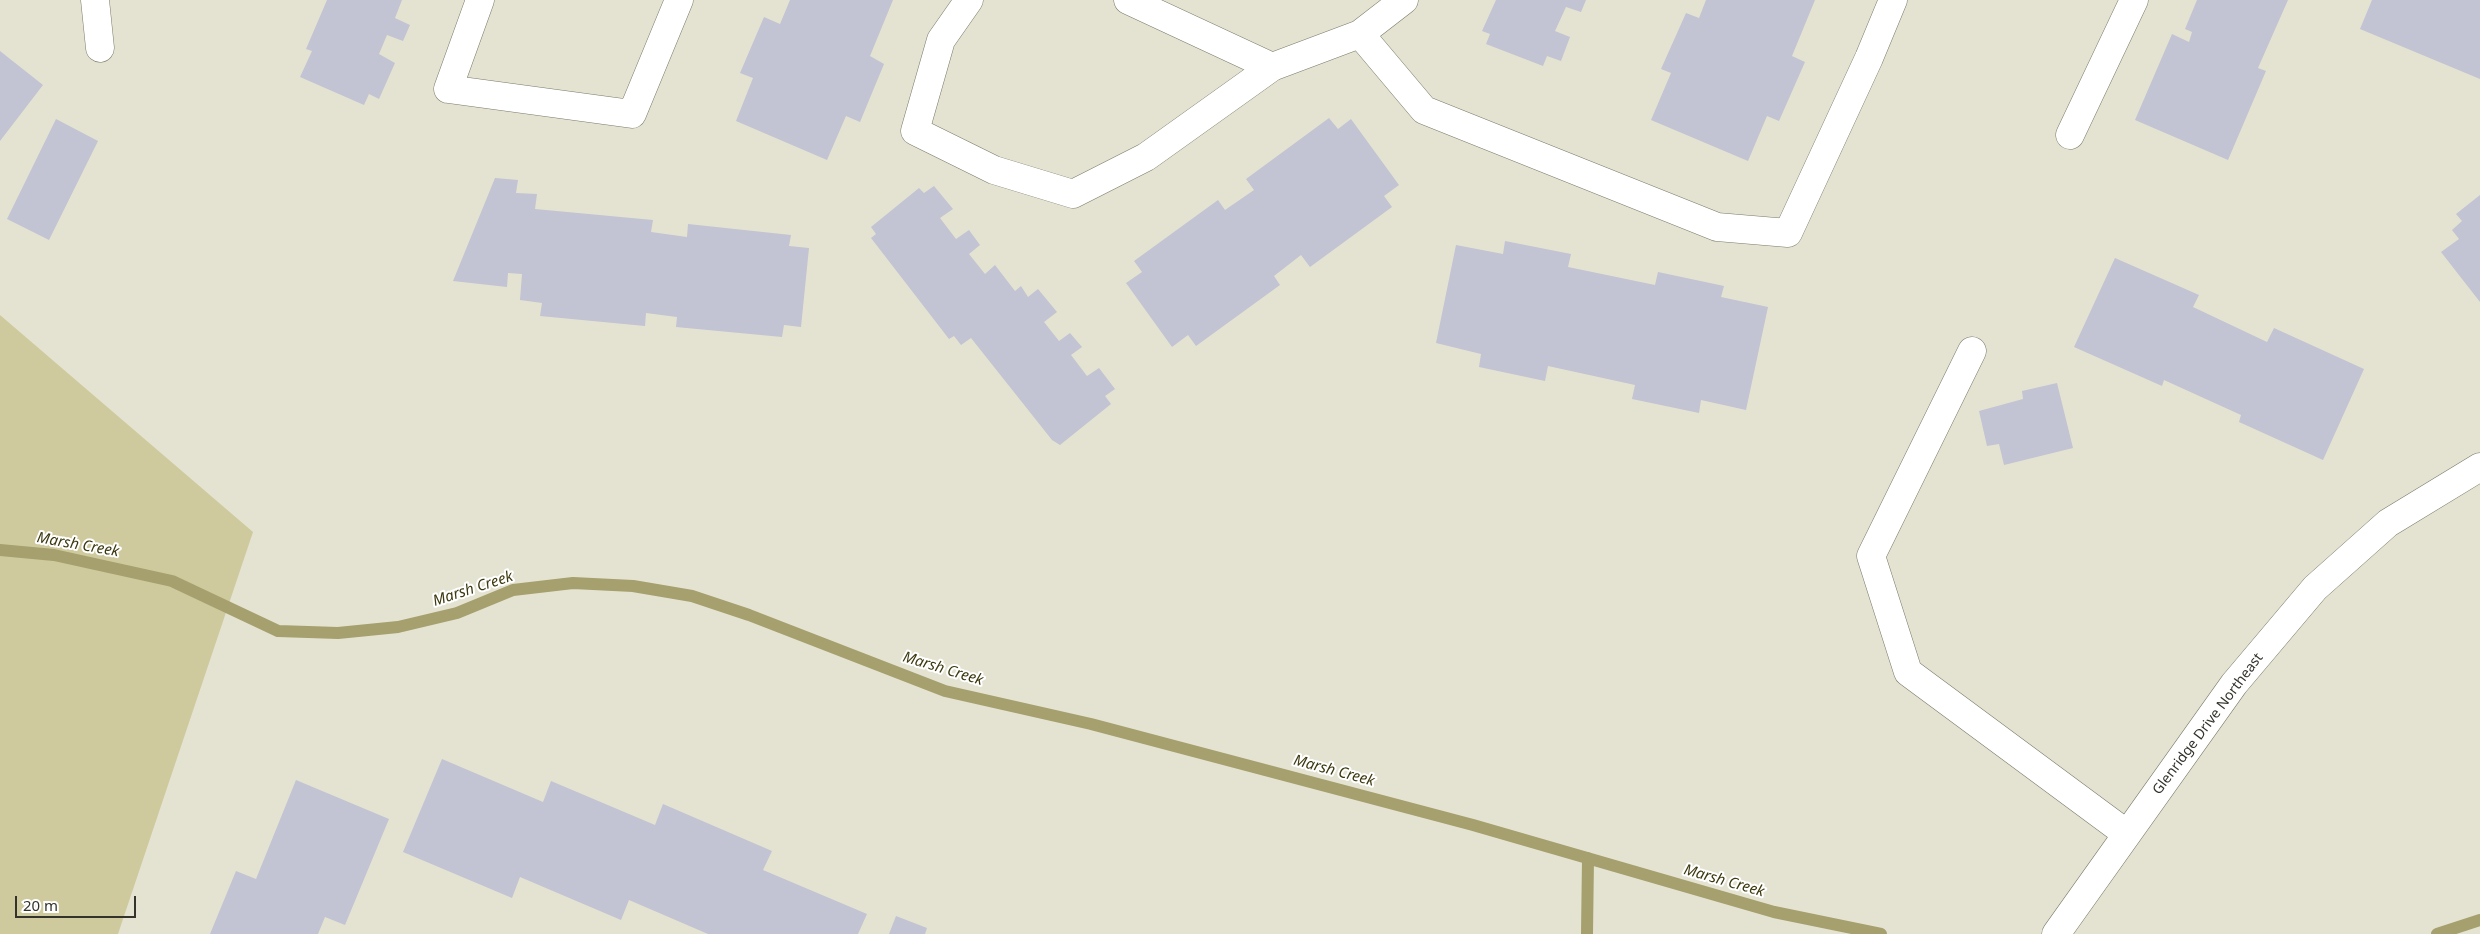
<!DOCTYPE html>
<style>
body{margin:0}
#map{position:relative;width:2480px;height:934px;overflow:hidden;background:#e4e3d2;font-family:"Noto Sans",sans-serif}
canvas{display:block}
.scale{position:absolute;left:15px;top:896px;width:121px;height:22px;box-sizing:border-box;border:2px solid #33332c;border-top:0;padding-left:6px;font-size:15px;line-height:18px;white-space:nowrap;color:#33332c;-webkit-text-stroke:4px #fff;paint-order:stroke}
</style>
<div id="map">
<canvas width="2480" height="934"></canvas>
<div class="scale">20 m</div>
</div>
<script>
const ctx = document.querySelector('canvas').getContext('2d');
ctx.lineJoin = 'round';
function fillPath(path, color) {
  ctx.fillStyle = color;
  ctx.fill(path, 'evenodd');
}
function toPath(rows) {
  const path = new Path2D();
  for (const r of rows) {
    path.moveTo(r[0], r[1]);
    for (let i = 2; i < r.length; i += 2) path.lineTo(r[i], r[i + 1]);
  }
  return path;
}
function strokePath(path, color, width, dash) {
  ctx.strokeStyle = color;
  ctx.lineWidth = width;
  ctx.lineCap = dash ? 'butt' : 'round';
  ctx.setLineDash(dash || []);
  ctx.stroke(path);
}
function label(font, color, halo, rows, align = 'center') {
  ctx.font = font + ' "Noto Sans",sans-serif';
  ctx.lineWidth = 4;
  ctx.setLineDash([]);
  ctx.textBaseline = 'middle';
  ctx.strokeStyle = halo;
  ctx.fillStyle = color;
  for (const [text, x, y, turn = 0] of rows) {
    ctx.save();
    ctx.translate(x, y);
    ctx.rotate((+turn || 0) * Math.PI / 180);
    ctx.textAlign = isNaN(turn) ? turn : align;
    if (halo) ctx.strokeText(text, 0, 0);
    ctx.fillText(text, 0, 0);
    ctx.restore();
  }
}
const green = toPath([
 [0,315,253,532,118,934,0,934]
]);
const stream = toPath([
 [0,550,54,555,172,581,278,631,338,633,398,627,457,613,513,590,573,583,633,586,692,596,749,615,945,691,1091,724,1473,825,1774,912,1881,934],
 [1587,934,1588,858],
 [2437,934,2480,920]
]);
const building = toPath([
 [327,0,402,0,395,18,410,25,403,41,387,35,379,54,395,63,379,99,369,94,364,105,300,77,312,51,306,49],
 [790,0,893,0,870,56,884,64,860,122,846,116,827,160,736,121,753,78,740,73,764,17,780,24],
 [1496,0,1586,0,1581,12,1566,7,1555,31,1570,37,1561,61,1547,56,1543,66,1486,44,1490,34,1482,31],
 [1706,0,1815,0,1792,56,1805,62,1779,121,1767,116,1748,161,1651,120,1671,73,1661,69,1686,13,1699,18],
 [2197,0,2288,0,2258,68,2266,71,2228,160,2135,120,2172,34,2189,42,2192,32,2185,29],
 [2372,0,2480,0,2480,79,2360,29],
 [0,51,43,85,0,141],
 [1329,118,1338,129,1351,119,1399,185,1384,196,1392,207,1310,267,1301,255,1274,276,1280,285,1196,346,1188,335,1172,347,1126,283,1142,272,1134,261,1218,200,1225,210,1254,190,1246,179],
 [56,119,98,141,49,240,7,219],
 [495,178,518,180,516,193,537,194,535,209,653,220,651,232,687,237,688,224,791,235,789,246,809,248,801,327,784,325,782,337,676,327,677,317,646,313,645,326,540,316,542,303,520,300,522,274,508,273,507,287,453,281],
 [934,186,953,209,940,218,956,239,969,230,980,245,969,254,985,274,995,265,1015,291,1021,286,1028,297,1038,289,1057,312,1044,322,1059,341,1070,333,1082,347,1071,355,1087,376,1099,368,1115,389,1105,396,1111,404,1060,445,1052,440,971,338,961,345,954,336,949,339,871,238,876,234,871,227,919,188,924,193],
 [2480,195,2480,302,2441,252,2459,239,2452,230,2462,221,2456,214],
 [1505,241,1571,254,1568,267,1655,285,1658,272,1724,286,1721,297,1768,307,1746,410,1701,400,1699,413,1632,399,1635,385,1548,366,1545,381,1479,367,1481,354,1436,343,1456,245,1503,254],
 [2115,258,2199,295,2193,307,2267,342,2274,328,2364,369,2323,460,2239,422,2241,415,2164,380,2162,386,2074,347],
 [2057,383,2073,448,2004,465,1999,444,1987,446,1979,411,2023,399,2022,391],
 [442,759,543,802,551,781,655,825,663,804,772,851,763,870,867,914,858,934,708,934,629,900,621,920,520,877,512,898,403,852],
 [296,780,389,819,345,925,325,917,318,934,210,934,236,871,256,879],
 [896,916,927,928,925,934,889,934]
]);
const minor = toPath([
 [95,0,100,48],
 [480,0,448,89,632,114,679,0],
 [969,0,941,40,915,131,994,170,1073,194,1146,157,1272,67,1360,34,1404,0],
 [1128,0,1272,67],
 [1360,34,1424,110,1717,227,1788,233,1869,58,1893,0],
 [2070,135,2134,0],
 [1972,351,1871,556,1908,672,2127,834],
 [2056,934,2234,684,2315,588,2388,523,2480,467]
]);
const streetNames = [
 ["Glenridge Drive Northeast",2208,724,-53]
];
const waterNames = [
 ["Marsh Creek",78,545,10],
 ["Marsh Creek",473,589,-18],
 ["Marsh Creek",943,669,17],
 ["Marsh Creek",1334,771,15],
 ["Marsh Creek",1724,881,16]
];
fillPath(green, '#ceca9d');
strokePath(stream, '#a5a06d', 12);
fillPath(building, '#c2c3d3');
strokePath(minor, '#7b7a6a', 29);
strokePath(minor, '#fff', 28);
label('14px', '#33332c', '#fff', streetNames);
label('italic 15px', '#3c380e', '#fff', waterNames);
</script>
